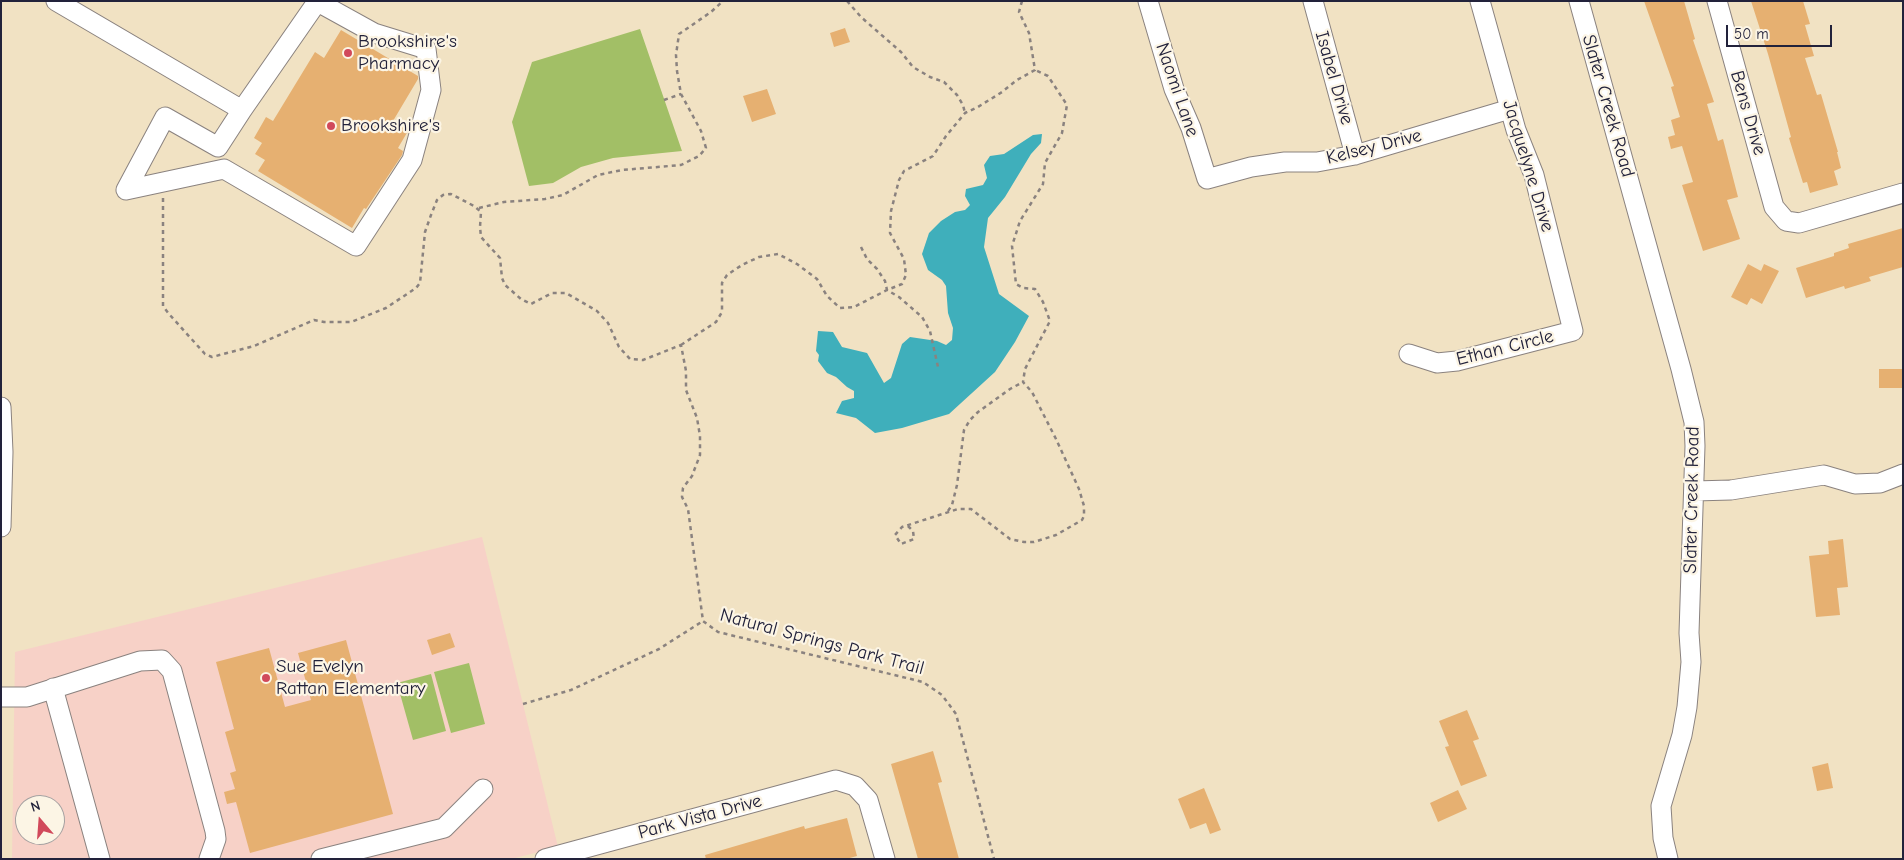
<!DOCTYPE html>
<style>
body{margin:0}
#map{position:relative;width:1904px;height:860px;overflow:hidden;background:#f1e2c3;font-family:"Comic Neue",sans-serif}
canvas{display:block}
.frame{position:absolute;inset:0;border:2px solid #22223b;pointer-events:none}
.north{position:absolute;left:15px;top:795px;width:50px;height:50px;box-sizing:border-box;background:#fcf5e5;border:1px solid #a5a1a1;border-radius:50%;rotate:342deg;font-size:14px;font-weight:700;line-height:20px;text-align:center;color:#22223b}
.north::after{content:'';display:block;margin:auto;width:18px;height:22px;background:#d1495b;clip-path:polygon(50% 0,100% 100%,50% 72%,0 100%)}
.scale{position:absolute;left:1726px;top:25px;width:106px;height:22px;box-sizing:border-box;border:2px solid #22223b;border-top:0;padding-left:6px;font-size:15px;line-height:18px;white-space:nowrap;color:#22223b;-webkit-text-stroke:4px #fcf5e5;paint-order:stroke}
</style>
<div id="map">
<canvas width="1904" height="860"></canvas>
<div class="frame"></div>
<div class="north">N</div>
<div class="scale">50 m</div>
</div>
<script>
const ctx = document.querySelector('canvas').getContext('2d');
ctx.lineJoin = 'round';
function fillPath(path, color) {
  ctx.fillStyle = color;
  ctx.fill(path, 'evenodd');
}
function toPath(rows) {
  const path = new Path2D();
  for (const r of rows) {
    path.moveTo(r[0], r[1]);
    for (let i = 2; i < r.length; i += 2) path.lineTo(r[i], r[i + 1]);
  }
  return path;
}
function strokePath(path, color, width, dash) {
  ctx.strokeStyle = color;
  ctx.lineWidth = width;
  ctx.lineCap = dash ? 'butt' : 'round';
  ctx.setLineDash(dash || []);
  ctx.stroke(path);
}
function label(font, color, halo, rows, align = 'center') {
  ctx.font = font + ' "Comic Neue",sans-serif';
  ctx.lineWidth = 4.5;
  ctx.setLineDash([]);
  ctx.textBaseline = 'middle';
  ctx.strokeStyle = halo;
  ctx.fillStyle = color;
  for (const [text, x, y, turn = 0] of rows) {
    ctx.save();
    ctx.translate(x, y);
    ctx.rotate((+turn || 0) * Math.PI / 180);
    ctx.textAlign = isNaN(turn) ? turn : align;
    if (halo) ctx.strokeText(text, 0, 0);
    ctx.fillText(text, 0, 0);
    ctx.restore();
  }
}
const built = toPath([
 [482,537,558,847,511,859,12,859,15,652],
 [25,805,55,805,55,835,25,835]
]);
const green = toPath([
 [640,29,682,151,613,158,581,167,553,183,529,186,512,122,532,62],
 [469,663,485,724,451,733,434,672],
 [431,674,446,731,413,740,397,683]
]);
const water = toPath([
 [1042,134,1041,143,1031,154,1005,197,988,218,984,247,999,294,1029,316,1015,342,995,372,949,414,902,428,875,433,856,418,836,413,842,401,854,398,854,391,847,387,836,377,827,373,818,361,819,355,816,351,818,331,833,332,842,347,867,353,884,383,891,378,902,344,910,337,937,341,946,345,952,340,953,328,948,313,946,286,942,280,928,270,922,254,929,233,941,221,955,212,965,210,970,205,965,196,966,189,983,185,987,178,984,165,990,156,1004,154,1033,135]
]);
const building = toPath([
 [1644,1,1684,1,1695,39,1693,40,1714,102,1707,104,1718,141,1723,139,1738,197,1727,200,1740,239,1703,251,1682,185,1693,182,1682,146,1671,149,1668,137,1675,135,1671,120,1680,117,1671,87,1674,86],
 [1751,1,1803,1,1810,24,1805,25,1814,56,1805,58,1817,95,1821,94,1838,152,1837,152,1841,168,1834,171,1838,185,1810,193,1807,182,1803,183,1789,138,1791,137,1768,54],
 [845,28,850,42,834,47,830,33],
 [341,30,418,76,418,79,393,121,408,131,398,148,403,151,402,155,366,209,364,208,352,228,258,171,265,160,255,154,262,143,254,138,266,117,273,121,315,52,324,58],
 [767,89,776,114,752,122,743,96],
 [1903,228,1903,267,1869,277,1871,281,1845,289,1844,286,1806,298,1796,268,1834,256,1834,253,1849,248,1848,244],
 [1748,264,1761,271,1764,264,1779,271,1762,304,1751,298,1747,305,1731,297],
 [1879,369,1903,369,1903,388,1879,388],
 [1843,539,1848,587,1837,588,1840,615,1816,617,1809,556,1829,554,1828,541],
 [450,633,455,647,432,655,427,640],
 [346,640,393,814,250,853,236,802,227,804,224,792,235,789,230,773,236,771,225,732,234,729,216,662,269,648,285,707,311,700,298,653],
 [1467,710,1479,739,1473,741,1487,776,1461,786,1445,747,1449,746,1439,721],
 [933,751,942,782,938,783,959,859,918,859,891,764],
 [1828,763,1833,788,1817,791,1812,767],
 [1204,788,1221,830,1210,834,1206,823,1190,829,1178,799],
 [1458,790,1467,809,1438,822,1430,803],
 [847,818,857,856,846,859,706,859,705,855,804,826,805,829]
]);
const path = toPath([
 [847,1,861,17,901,52,913,67,930,77,944,82,957,95,963,105,965,113],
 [664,100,681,94],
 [163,198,163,306,169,314,205,354,212,357,254,346,314,320,324,322,351,322,386,308,416,288,420,283,425,232,431,215,437,200,443,195,451,194,474,206,481,212,480,227,481,237,500,258,502,278,505,285,521,299,531,304,552,293,566,293,597,311,608,323,619,347,630,359,643,360,681,345,686,371,686,390,697,418,700,436,700,455,692,476,683,488,682,497,688,509,703,621,718,632,923,682,942,695,956,714,994,859],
 [479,208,504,202,545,199,563,195,598,175,622,170,681,165,699,156,706,148,701,131,681,94,677,71,676,55,679,34,711,12,723,1],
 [861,247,867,259,877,269,885,281,887,290,902,284,906,275,904,259,890,233,891,211,899,180,904,171,933,156,946,136,965,113,978,107,1002,92,1017,80,1035,70,1029,33,1019,12,1022,1],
 [681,345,716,322,722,312,722,283,727,275,742,265,759,257,778,254,797,264,817,279,827,296,840,308,854,307,887,290,899,297,922,317,930,331,938,367],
 [948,511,952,505,957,485,964,430,970,420,978,412,1010,389,1023,382],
 [908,526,913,531,914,539,901,544,895,535,902,527,958,509,971,509,1010,539,1024,542,1034,542,1056,535,1082,520,1084,516,1084,506,1079,489,1056,439,1032,392,1023,382,1025,369,1050,321,1043,302,1035,289,1023,288,1016,284,1012,246,1020,221,1043,184,1045,163,1062,133,1067,105,1048,76,1035,70],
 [523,704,571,690,659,649,703,621]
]);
const minor = toPath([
 [56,1,242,110,218,147,165,117,126,190,224,169,356,246,412,160,431,90,426,49,374,33,316,1],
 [1148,1,1174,89,1191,128,1207,179,1251,167,1285,162,1317,162,1355,155,1510,109],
 [1313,1,1355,155],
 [1579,1,1681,369,1694,422,1695,446,1689,633,1691,662,1687,707,1682,735,1661,806,1663,838,1668,859],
 [1717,1,1774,207,1786,221,1799,223,1903,193],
 [242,110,317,2],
 [1409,354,1437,363,1457,361,1573,331,1534,175,1516,130,1480,1],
 [1,407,3,452,1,527],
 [1694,491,1731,490,1824,475,1855,484,1880,483,1903,474],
 [53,688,100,859],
 [1,697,27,697,140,661,162,660,172,671,215,831,216,839,209,859],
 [321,859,444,828,483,789],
 [545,859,836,780,855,786,868,800,885,859]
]);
const markers = [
 [348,53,5,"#d1495b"],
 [331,126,5,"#d1495b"],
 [266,678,5,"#d1495b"]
];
const poiNames = [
 ["Brookshire's",358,42],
 ["Pharmacy",358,64],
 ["Brookshire's",341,126],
 ["Sue Evelyn",276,667],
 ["Rattan Elementary",276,689]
];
const streetNames = [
 ["Isabel Drive",1334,78,74],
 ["Naomi Lane",1177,90,71],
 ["Slater Creek Road",1608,106,74],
 ["Bens Drive",1748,113,74],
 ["Kelsey Drive",1374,147,-14],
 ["Jacquelyne Drive",1528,166,73],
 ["Ethan Circle",1505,348,-14],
 ["Slater Creek Road",1692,500,-89],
 ["Natural Springs Park Trail",822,642,15],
 ["Park Vista Drive",700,817,-15]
];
fillPath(built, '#f7d1c7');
fillPath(green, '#a2bf66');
fillPath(water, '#3fafbb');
fillPath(building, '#e6b071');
strokePath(minor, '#8a827f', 21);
strokePath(path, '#8a827f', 2.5, [4, 4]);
strokePath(minor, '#fff', 19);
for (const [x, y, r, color] of markers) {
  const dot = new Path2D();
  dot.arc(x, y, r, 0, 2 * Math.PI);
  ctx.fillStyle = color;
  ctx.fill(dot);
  strokePath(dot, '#fcf5e5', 2);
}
label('19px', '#22223b', '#fcf5e5', poiNames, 'left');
label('19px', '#22223b', '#fcf5e5', streetNames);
</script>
